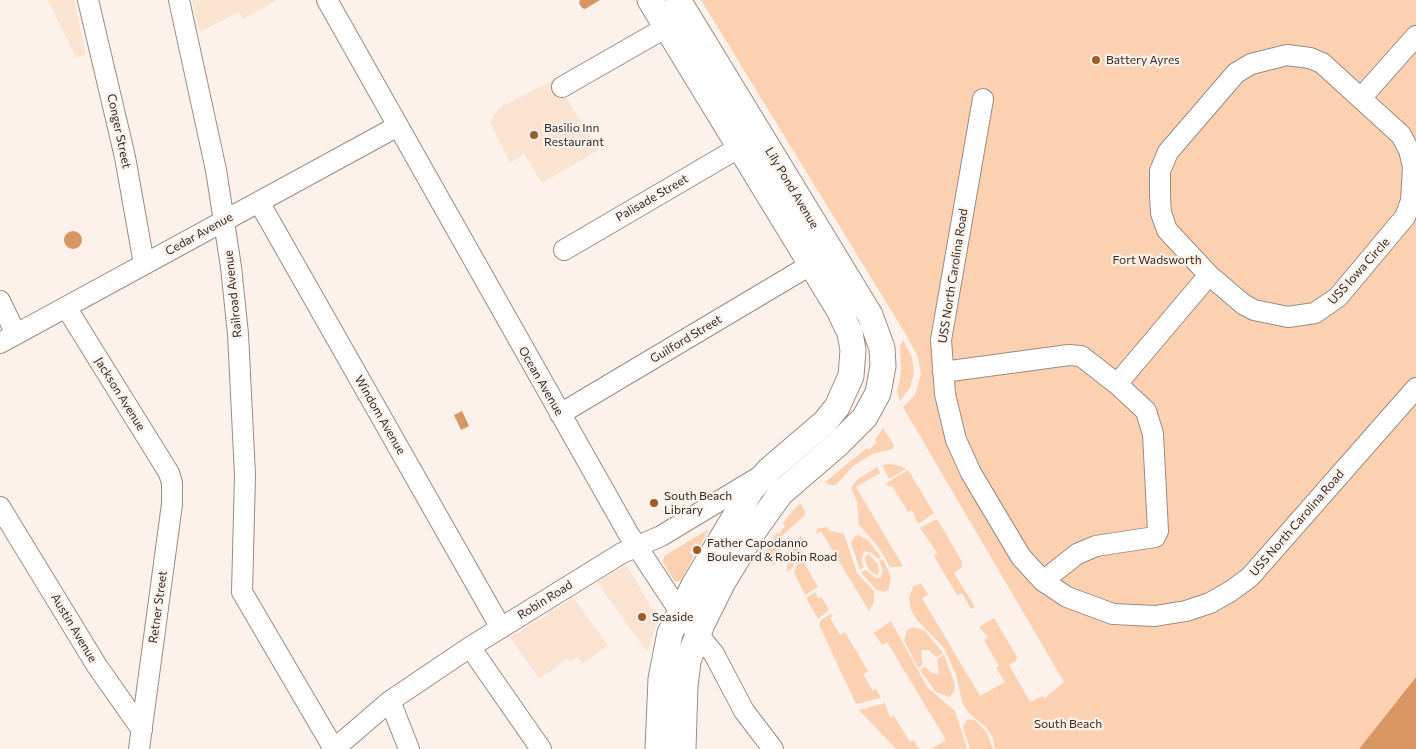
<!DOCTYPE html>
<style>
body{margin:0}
canvas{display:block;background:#fdf2eb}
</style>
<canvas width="1416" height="749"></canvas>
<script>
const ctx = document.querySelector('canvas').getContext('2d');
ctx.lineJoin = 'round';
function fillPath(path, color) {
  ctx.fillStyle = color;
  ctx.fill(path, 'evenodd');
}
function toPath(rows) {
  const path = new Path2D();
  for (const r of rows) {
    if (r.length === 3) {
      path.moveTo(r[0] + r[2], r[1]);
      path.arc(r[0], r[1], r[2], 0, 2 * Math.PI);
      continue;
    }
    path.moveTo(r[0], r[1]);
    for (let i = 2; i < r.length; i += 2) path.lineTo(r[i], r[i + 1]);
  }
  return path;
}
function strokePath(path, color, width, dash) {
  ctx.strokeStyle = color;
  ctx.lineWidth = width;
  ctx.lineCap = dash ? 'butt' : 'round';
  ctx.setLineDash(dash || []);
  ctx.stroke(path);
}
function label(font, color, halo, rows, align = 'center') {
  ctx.font = font + ' Commissioner,sans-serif';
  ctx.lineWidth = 4.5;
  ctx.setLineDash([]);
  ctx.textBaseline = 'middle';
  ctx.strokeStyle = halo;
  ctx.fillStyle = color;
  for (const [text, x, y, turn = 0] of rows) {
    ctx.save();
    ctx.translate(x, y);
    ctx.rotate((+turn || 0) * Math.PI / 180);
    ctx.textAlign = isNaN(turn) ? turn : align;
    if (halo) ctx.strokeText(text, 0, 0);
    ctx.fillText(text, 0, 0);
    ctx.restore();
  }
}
const built = toPath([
 [48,0,74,0,86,54,76,58],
 [192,0,277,0,243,19,239,12,200,32],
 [555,79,598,150,542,183,524,154,510,163,490,122,499,108],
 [624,566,628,567,658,619,647,652,597,582],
 [574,598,608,646,582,664,577,657,570,662,568,659,539,679,510,637]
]);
const green = toPath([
 [701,0,1416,0,1416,677,1359,749,995,749,993,739,987,728,969,713,963,705,956,675,944,648,917,620,911,610,909,598,914,584,915,586,921,583,928,595,922,598,980,696,1005,682,996,668,999,666,984,640,988,637,979,627,994,618,1017,657,1016,661,1009,665,1030,702,1042,696,1045,698,1064,682,903,407,915,395,921,374,918,357,905,333],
 [903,340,912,357,914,372,910,388,900,401,897,391,901,372,900,346],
 [883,428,894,445,893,449,872,454,853,466,836,485,830,485,825,482,867,448,869,450,877,442,875,440],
 [891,464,900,466,906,469,889,479,882,465],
 [877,467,880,473,856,487,903,566,900,567,890,567,880,549,859,525,857,502,851,488,857,480],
 [908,470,934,513,918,524,912,510,908,512,892,486,889,487,886,483],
 [800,503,805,511,805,515,782,536,774,566,763,557,777,532,779,534,785,526,783,524,789,515],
 [934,520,938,520,962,562,962,567,954,573,975,607,971,609,962,593,957,595,934,556,938,554,920,528],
 [827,527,829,530,844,534,857,573,874,591,874,602,869,611,821,531,816,534,817,529],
 [709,529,700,546,695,543,690,553,694,556,681,580,675,582,663,563,664,556],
 [858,535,868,540,881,557,878,559,872,553,864,551,861,560,864,567,860,570,851,543,854,537],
 [801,536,804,541,798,545,803,553,791,569,786,572,792,544],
 [868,554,878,564,879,572,877,575,871,572,866,564,865,557],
 [805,557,806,559,803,561,818,587,805,595,794,572,798,562],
 [883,559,891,577,889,589,885,592,877,590,861,573,866,570,875,578,881,578,883,571,879,561],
 [815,592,818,599,821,597,829,610,818,619,806,598],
 [831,614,833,616,830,618,840,635,845,632,868,671,863,674,873,691,876,689,881,698,856,704,819,625,821,620],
 [891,621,927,687,955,711,967,749,931,749,946,740,887,642,882,645,874,633],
 [914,627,925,631,943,653,936,657,929,650,922,650,921,657,923,664,918,668,904,640,907,630],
 [944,655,955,684,954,692,949,697,936,692,920,670,925,667,932,673,939,674,937,659],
 [885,703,890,718,894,716,910,742,914,740,919,749,896,749,859,710],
 [967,719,975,720,987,733,993,749,970,749,963,727]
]);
const water = toPath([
 [580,0,600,0,585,9,582,8,579,3],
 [73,240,9],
 [462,411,469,426,461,430,454,415],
 [1416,677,1416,749,1359,749]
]);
const minor = toPath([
 [88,0,125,157,144,264],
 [179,0,216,170,231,267,238,334,245,475,242,592,334,749],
 [327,0,628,533,680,612,714,654,744,711,773,749],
 [1287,55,1310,58,1322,63,1401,135,1409,150,1413,167,1411,201,1405,217,1338,297,1315,313,1288,317,1254,310,1243,304,1209,275,1167,230,1161,213,1160,196,1160,171,1168,152,1236,73,1251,64,1287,55],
 [562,87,679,20],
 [1361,98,1416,36],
 [983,99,941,340,945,394,956,440,971,473,1021,557,1043,581,1067,597,1113,614,1155,616,1186,611,1210,603,1231,591,1250,577,1416,388],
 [259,202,501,628],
 [564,250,740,147],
 [0,301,16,334],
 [66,307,169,473,172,483,172,504,139,749],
 [0,343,398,126],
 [943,372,1069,355,1081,356,1117,384,1146,411,1153,434,1158,531,1155,537,1096,546,1077,554,1043,581],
 [1117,384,1209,275],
 [560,414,812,264],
 [0,507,97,666,142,730],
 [470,647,541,749],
 [390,701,409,749],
 [334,749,390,701,470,647,622,553,661,536,759,477]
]);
const major = toPath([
 [650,0,839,310,850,333,853,350,851,376,837,407,825,422,769,470,751,490,694,585,670,633,661,679,658,749],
 [678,0,870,315,882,348,883,366,878,393,865,417,838,444,781,493,753,532,723,582,702,624,688,661,685,686,683,749]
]);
const markers = [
 [1096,60,5,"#9d5d26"],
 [534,135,5,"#9d5d26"],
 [654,503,5,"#9d5d26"],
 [697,550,5,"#9d5d26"],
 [642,617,5,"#9d5d26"]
];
const poiNames = [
 ["Battery Ayres",1106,60],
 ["Basilio Inn",544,128],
 ["Restaurant",544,142],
 ["South Beach",664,496],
 ["Library",664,510],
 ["Father Capodanno",707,543],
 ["Boulevard & Robin Road",707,557],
 ["Seaside",652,617]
];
const streetNames = [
 ["Conger Street",119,131,78],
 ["Lily Pond Avenue",792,188,59],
 ["Palisade Street",652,198,-30],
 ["Cedar Avenue",199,234,-29],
 ["USS Iowa Circle",1359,271,-48],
 ["USS North Carolina Road",953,276,-81],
 ["Railroad Avenue",233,294,-96],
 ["Guilford Street",686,339,-31],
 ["Ocean Avenue",541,381,60],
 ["Jackson Avenue",120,394,58],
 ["Windom Avenue",380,415,60],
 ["USS North Carolina Road",1297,523,-49],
 ["Robin Road",545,600,-32],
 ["Retner Street",158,607,-82],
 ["Austin Avenue",74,628,59]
];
const parkNames = [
 ["Fort Wadsworth",1157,260],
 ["South Beach",1068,724]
];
fillPath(built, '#fbe3d1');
fillPath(green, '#fcd1b2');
fillPath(water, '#d89663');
strokePath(minor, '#9b8b80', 22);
strokePath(major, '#9b8b80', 27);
strokePath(minor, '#fff', 20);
strokePath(major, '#fff', 25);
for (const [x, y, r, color] of markers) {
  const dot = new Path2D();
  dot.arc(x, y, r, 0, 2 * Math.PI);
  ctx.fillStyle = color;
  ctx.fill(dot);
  strokePath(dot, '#fdf2eb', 2);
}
label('12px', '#312b26', '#fdf2eb', poiNames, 'left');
label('12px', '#312b26', '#fdf2eb', streetNames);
label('12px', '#41260f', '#fdf2eb', parkNames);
</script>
